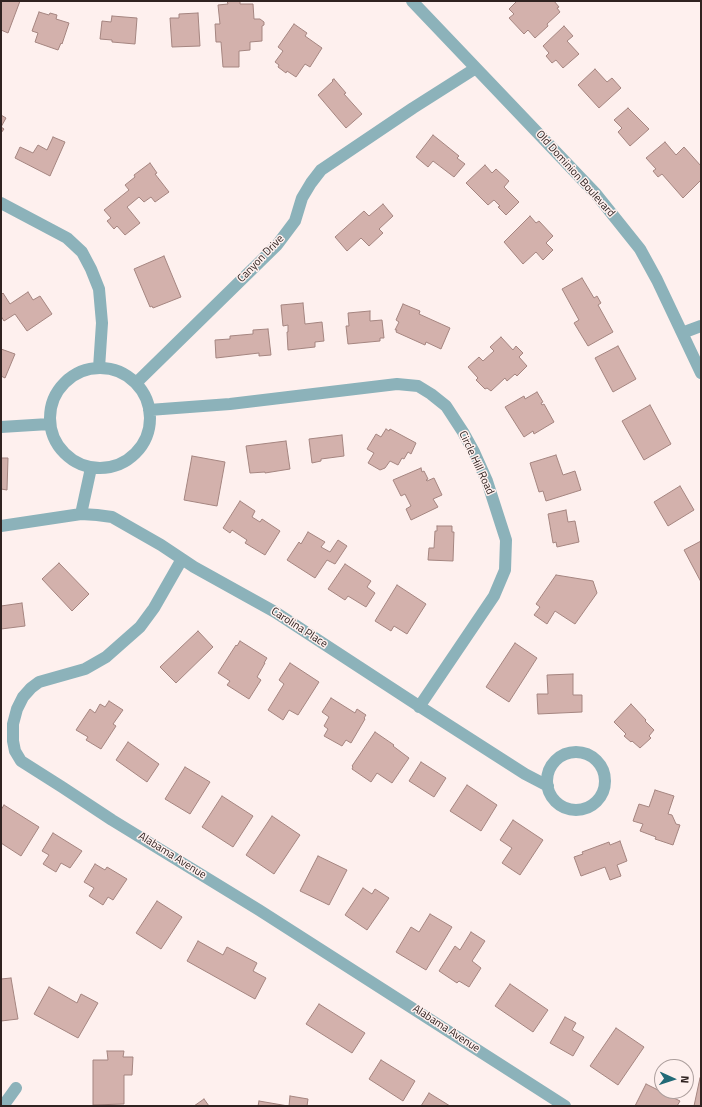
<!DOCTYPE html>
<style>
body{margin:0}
#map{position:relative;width:702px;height:1107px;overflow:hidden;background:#fef0ee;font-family:"Titillium Web",sans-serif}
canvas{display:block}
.frame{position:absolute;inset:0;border:2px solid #302321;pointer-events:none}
.north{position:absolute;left:654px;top:1059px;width:40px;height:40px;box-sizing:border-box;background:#fef0ee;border:1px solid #ac9e9c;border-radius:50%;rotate:93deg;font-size:11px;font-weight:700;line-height:16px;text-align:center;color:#302321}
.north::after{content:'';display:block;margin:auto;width:14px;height:18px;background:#226a77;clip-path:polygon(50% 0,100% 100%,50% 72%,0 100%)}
</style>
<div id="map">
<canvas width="702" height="1107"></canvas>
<div class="frame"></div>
<div class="north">N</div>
</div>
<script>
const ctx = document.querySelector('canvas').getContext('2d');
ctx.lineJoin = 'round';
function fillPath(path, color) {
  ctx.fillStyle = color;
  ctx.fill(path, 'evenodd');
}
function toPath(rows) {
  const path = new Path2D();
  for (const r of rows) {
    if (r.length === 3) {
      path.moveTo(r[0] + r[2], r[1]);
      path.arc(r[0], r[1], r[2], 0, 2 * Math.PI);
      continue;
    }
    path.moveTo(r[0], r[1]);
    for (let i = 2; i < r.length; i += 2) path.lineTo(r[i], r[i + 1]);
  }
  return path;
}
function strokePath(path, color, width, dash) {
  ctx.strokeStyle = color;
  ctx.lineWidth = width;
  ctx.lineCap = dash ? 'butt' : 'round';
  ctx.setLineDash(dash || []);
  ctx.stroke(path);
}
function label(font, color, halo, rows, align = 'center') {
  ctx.font = font + ' "Titillium Web",sans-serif';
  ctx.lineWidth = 3;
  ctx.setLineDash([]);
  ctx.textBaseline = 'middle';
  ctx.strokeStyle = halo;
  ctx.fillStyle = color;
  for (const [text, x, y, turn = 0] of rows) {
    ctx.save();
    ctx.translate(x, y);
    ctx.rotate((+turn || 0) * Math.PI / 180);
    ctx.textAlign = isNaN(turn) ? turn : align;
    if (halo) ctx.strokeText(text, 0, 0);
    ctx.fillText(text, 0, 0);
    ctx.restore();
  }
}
const building = toPath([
 [1,1,20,1,8,33,1,30,1,1],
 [227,1,240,1,240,4,253,4,254,19,260,19,264,22,264,25,262,26,262,41,250,42,250,50,239,51,239,67,223,67,221,42,216,42,215,24,220,24,218,5,228,4,227,1],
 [517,1,554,1,559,7,557,8,560,12,547,24,548,26,535,38,528,30,524,34,509,18,514,14,509,9,517,1],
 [39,12,49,15,50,13,57,15,56,19,69,23,62,44,61,43,58,50,35,42,38,33,32,31,39,12],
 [198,13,200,46,172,47,170,18,179,18,179,14,198,13],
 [112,16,137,18,135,44,112,42,112,40,100,39,102,21,111,22,112,16],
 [294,24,307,33,305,36,322,48,310,67,305,64,296,77,287,71,286,73,278,67,279,65,275,62,283,51,278,47,294,24],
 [564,26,573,36,567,41,579,54,563,68,556,60,552,63,546,56,549,53,543,46,564,26],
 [595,69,607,82,612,78,621,88,599,108,578,85,595,69],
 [334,79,346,93,344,94,362,114,346,128,318,95,333,81,332,80,334,79],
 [628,108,649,129,630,146,618,132,622,128,614,120,628,108],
 [1,115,6,118,1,127,4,129,1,133,1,115],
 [433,135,459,156,457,158,465,164,454,177,433,161,428,167,416,157,433,135],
 [53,137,65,142,50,176,15,158,20,147,33,153,38,145,47,150,53,137],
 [665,142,676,155,684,147,701,166,701,180,683,198,662,174,658,177,653,171,656,169,646,158,665,142],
 [150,163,157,173,155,174,169,192,155,202,151,197,144,202,139,197,127,207,140,223,125,235,117,226,114,229,107,221,111,218,104,210,129,190,125,185,135,177,134,175,150,163],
 [485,165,492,173,496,169,509,181,504,187,519,202,506,215,498,207,500,206,494,200,488,205,466,183,485,165],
 [383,204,393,216,379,229,383,233,369,246,361,238,347,251,335,237,364,211,369,216,383,204],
 [530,216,536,223,539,221,553,236,546,243,553,250,543,260,536,252,523,264,504,242,530,216],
 [164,256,181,297,153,308,152,306,150,307,134,269,164,256],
 [582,278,594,298,597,296,601,303,598,305,613,332,588,346,574,323,579,320,562,289,582,278],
 [28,292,33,300,40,296,52,314,27,331,15,314,4,321,1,316,1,295,3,293,10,304,28,292],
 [303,303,305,324,322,322,324,341,315,342,315,347,288,350,287,332,288,332,288,325,283,326,281,305,303,303],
 [403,304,420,311,419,314,450,328,441,349,426,342,425,345,396,332,397,330,395,330,399,322,396,320,403,304],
 [370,311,370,321,382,320,384,338,380,338,380,341,348,344,346,326,349,326,348,313,370,311],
 [268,329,271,355,259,356,259,353,216,358,215,340,230,339,230,336,253,334,253,330,268,329],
 [501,337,513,350,516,346,523,353,519,357,527,366,517,376,515,374,507,381,505,378,491,391,487,388,485,389,476,380,478,378,468,367,479,357,483,361,494,351,490,347,501,337],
 [618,346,636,379,613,392,595,358,618,346],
 [1,349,15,354,5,378,1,376,1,349],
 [537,392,543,402,541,403,542,405,544,404,554,422,534,434,533,431,524,437,505,407,524,396,525,399,537,392],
 [650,405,671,444,644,460,622,421,650,405],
 [386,429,389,431,390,429,416,443,411,454,408,452,404,459,402,458,398,465,390,461,385,468,380,470,368,463,374,453,367,449,376,434,381,437,386,429],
 [342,435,344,456,321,459,321,461,312,463,309,439,342,435],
 [286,441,290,469,265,473,265,472,250,473,246,446,286,441],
 [556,455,563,475,575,471,581,490,546,501,543,491,539,492,530,463,556,455],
 [192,456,225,462,217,506,184,500,192,456],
 [1,458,8,458,7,490,1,489,1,458],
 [421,468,422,472,424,471,428,479,426,480,427,481,434,478,442,495,433,499,438,507,411,520,406,509,411,506,405,494,401,496,393,480,421,468],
 [680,486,694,510,668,526,654,502,680,486],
 [240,501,255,511,252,517,260,522,262,519,280,531,265,555,245,543,247,540,232,530,230,533,223,528,240,501],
 [566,510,568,522,575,521,579,542,557,547,556,542,553,543,548,514,566,510],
 [437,526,452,526,452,532,454,532,453,561,428,560,429,548,434,548,435,531,437,531,437,526],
 [308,532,325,542,321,547,330,552,338,540,347,546,335,564,327,560,315,578,287,560,299,542,301,544,308,532],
 [701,541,701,582,684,550,701,541],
 [59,563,89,594,72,611,42,579,59,563],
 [345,564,371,581,367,587,375,593,366,607,348,596,345,600,328,589,345,564],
 [556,575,593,581,597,593,575,624,555,611,547,624,534,615,540,607,536,604,556,575],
 [397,585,426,604,407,634,394,626,391,631,375,621,397,585],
 [22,603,25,626,1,629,1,604,1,606,22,603],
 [198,631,213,647,176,683,160,667,198,631],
 [240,641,267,658,264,663,265,663,257,677,261,680,249,699,227,685,230,681,218,673,236,645,237,646,240,641],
 [515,643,537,658,509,702,486,687,515,643],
 [290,663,319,682,298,715,289,710,283,720,268,710,284,684,279,680,290,663],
 [573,674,573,695,582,695,582,712,538,714,537,694,548,694,547,675,573,674],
 [331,698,355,713,357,709,366,715,364,718,365,719,351,743,346,740,342,746,324,736,328,729,324,726,329,717,322,712,331,698],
 [109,701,123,710,113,724,116,726,101,749,86,740,88,737,76,730,90,709,95,713,100,704,105,707,109,701],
 [631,704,646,720,645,721,654,730,649,736,651,738,640,748,632,741,631,742,624,736,626,734,614,722,631,704],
 [375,732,394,745,393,746,409,758,392,783,377,773,371,782,352,769,353,767,352,766,375,732],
 [128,742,159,764,147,782,116,760,128,742],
 [421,762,446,778,434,797,409,781,421,762],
 [185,767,210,782,190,814,165,799,185,767],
 [467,785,497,805,481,831,450,811,467,785],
 [655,790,674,796,668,814,672,815,676,824,680,825,673,845,655,839,656,837,640,831,643,824,633,821,639,804,649,807,655,790],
 [222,796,253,816,233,847,202,827,222,796],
 [4,805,39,827,21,856,1,843,1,810,4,805],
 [272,816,300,835,274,874,246,855,272,816],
 [513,820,543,840,520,875,502,863,512,848,500,840,513,820],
 [53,833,82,851,70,868,61,863,56,872,43,864,49,855,42,851,53,833],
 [620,841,627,861,617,865,621,876,610,880,605,867,581,876,574,857,583,854,582,852,609,842,610,845,620,841],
 [318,856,347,870,329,905,300,891,318,856],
 [95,864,105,870,107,867,127,879,113,900,108,897,103,905,89,896,94,888,84,882,95,864],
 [363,888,372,894,375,889,389,898,367,930,345,915,363,888],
 [157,901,182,917,161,949,136,933,157,901],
 [430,914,452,927,426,970,396,952,411,927,419,932,430,914],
 [471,932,485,941,472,961,481,968,469,987,459,981,457,983,439,971,455,946,460,950,471,932],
 [198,941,223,955,227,947,257,963,253,971,266,978,255,999,187,961,198,941],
 [11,978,18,1019,1,1021,1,979,11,978],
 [510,984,548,1010,533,1032,495,1006,510,984],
 [49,987,77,1003,81,994,98,1003,78,1038,34,1014,49,987],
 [319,1004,365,1033,352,1053,306,1024,319,1004],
 [565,1017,576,1023,572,1030,584,1037,573,1056,550,1043,565,1017],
 [616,1028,644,1047,618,1085,590,1066,616,1028],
 [107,1051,124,1051,123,1057,133,1057,132,1075,124,1075,124,1104,93,1105,93,1060,108,1060,107,1051],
 [381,1060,415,1081,403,1101,369,1079,381,1060],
 [700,1078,701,1078,701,1106,694,1106,700,1078],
 [646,1084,680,1101,677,1106,635,1106,646,1084],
 [429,1093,450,1106,421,1106,429,1093],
 [290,1096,308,1099,307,1106,289,1106,290,1096],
 [204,1099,209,1106,194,1106,204,1099],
 [259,1101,288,1106,258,1106,259,1101]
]);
const minor = toPath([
 [412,1,596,194,640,249,657,280,701,373],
 [1,203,67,238,82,252,91,269,99,289,102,323,99,368],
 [682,333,701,326],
 [100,418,50],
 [136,383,277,245,295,221,302,198,311,183,321,170,413,108,476,68],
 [149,410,230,404,397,384,418,386,431,394,446,406,463,432,474,452,487,481,506,540,505,570,494,596,419,707],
 [1,427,49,424],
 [81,514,91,468],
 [1,526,81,514,97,515,112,517,161,545,194,567,275,612,422,708,525,774,548,786],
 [182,559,154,608,140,627,106,657,85,669,39,682,31,688,23,697,17,709,13,724,13,741,15,751,21,761,62,787,112,820,259,910,565,1106],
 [576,781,29],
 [3,1106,16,1088]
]);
const streetNames = [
 ["Old Dominion Boulevard",575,174,48],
 ["Canyon Drive",261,259,-46],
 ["Circle Hill Road",476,463,65],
 ["Carolina Place",299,628,33],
 ["Alabama Avenue",172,856,32],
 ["Alabama Avenue",446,1029,33]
];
fillPath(building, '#d3b1ac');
strokePath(building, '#a58580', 1);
strokePath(minor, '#8cb2ba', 12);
label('11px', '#302321', '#fef0ee', streetNames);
</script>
